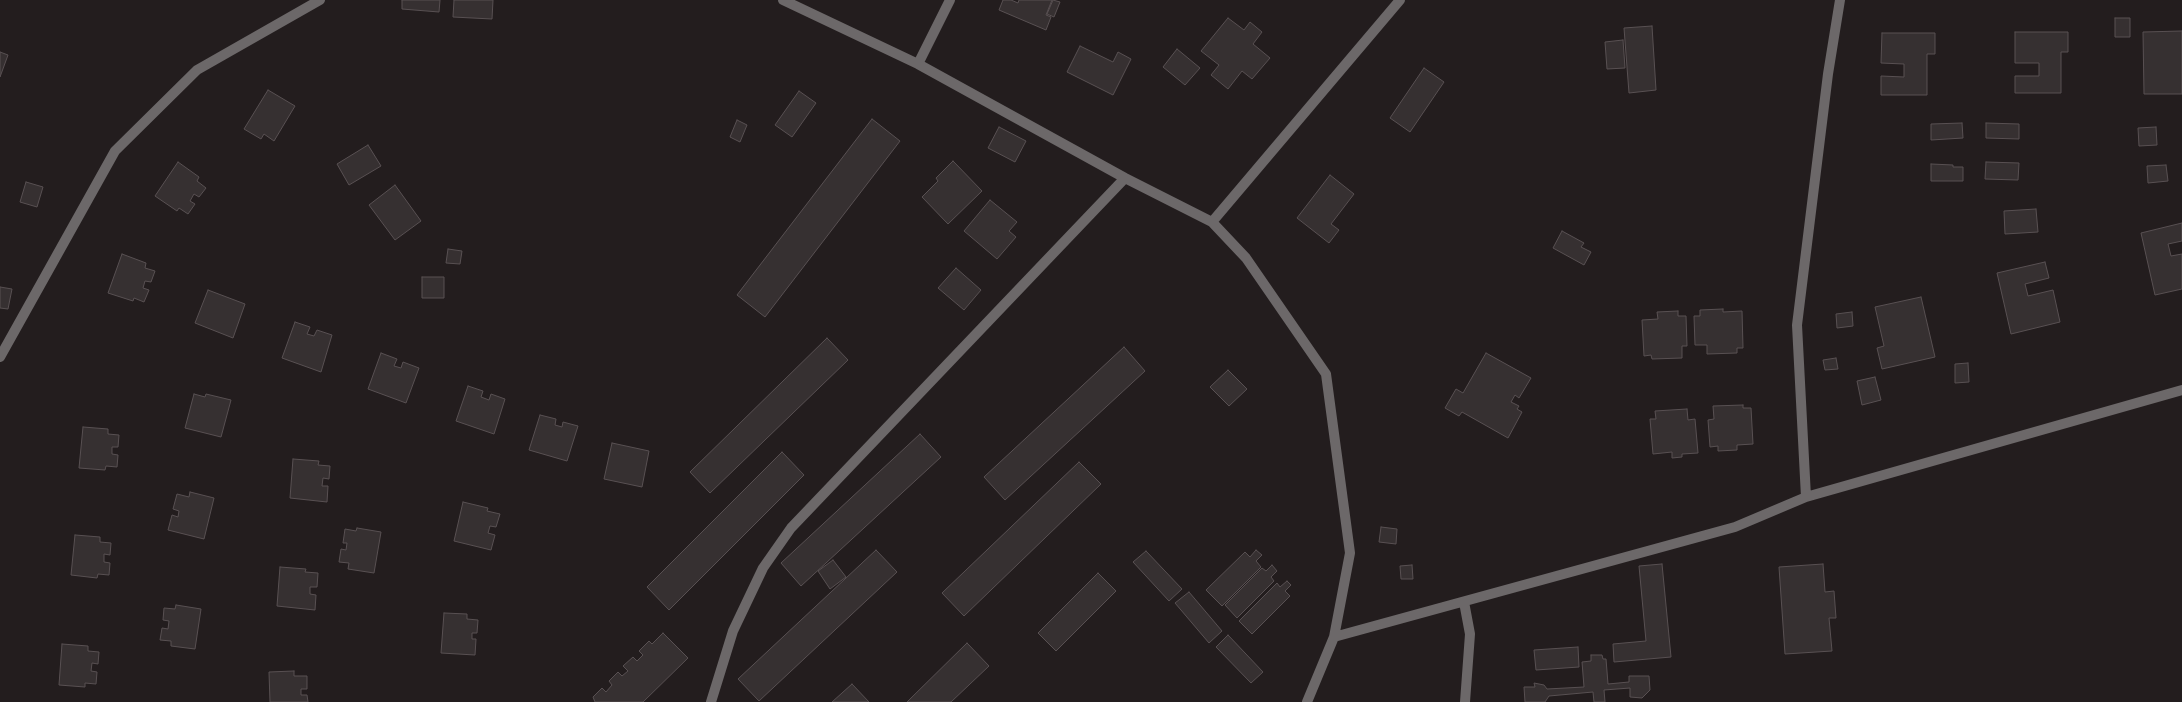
<!DOCTYPE html>
<style>
body{margin:0}
canvas{display:block;background:#231d1e}
</style>
<canvas width="2182" height="702"></canvas>
<script>
const ctx = document.querySelector('canvas').getContext('2d');
ctx.lineJoin = 'round';
function fillPath(path, color) {
  ctx.fillStyle = color;
  ctx.fill(path, 'evenodd');
}
function toPath(rows) {
  const path = new Path2D();
  for (const r of rows) {
    path.moveTo(r[0], r[1]);
    for (let i = 2; i < r.length; i += 2) path.lineTo(r[i], r[i + 1]);
  }
  return path;
}
function strokePath(path, color, width, dash) {
  ctx.strokeStyle = color;
  ctx.lineWidth = width;
  ctx.lineCap = dash ? 'butt' : 'round';
  ctx.setLineDash(dash || []);
  ctx.stroke(path);
}
const building = toPath([
 [402,0,440,0,439,12,402,9,402,0],
 [454,0,493,0,492,19,453,17,454,0],
 [1003,0,1011,0,1018,3,1019,0,1052,0,1046,15,1051,17,1046,30,999,10,1003,0],
 [1053,0,1060,2,1054,17,1047,14,1053,0],
 [1228,18,1244,30,1250,22,1262,32,1253,44,1270,58,1252,79,1242,71,1228,89,1211,75,1219,65,1201,51,1228,18],
 [2115,18,2130,18,2130,37,2115,37,2115,18],
 [1652,26,1656,90,1629,93,1624,28,1652,26],
 [2182,31,2182,94,2144,94,2143,32,2182,31],
 [2015,32,2068,32,2068,52,2061,52,2061,93,2015,93,2015,76,2039,76,2039,63,2015,63,2015,32],
 [1882,33,1935,33,1935,54,1927,54,1927,95,1881,95,1881,76,1904,77,1904,64,1881,63,1882,33],
 [1623,40,1625,68,1607,69,1605,42,1623,40],
 [1080,46,1113,62,1118,52,1131,59,1113,95,1067,72,1080,46],
 [1177,49,1200,68,1185,85,1163,67,1177,49],
 [0,52,8,55,0,77,0,52],
 [1424,68,1444,82,1410,132,1390,118,1424,68],
 [268,90,295,106,274,141,264,134,261,139,244,129,268,90],
 [799,91,816,103,792,137,775,125,799,91],
 [872,119,900,141,765,317,737,295,872,119],
 [737,120,747,125,740,142,730,137,737,120],
 [1962,123,1963,138,1931,140,1931,124,1962,123],
 [1986,123,2019,124,2019,139,1986,138,1986,123],
 [999,127,1026,141,1015,162,988,148,999,127],
 [2156,127,2157,145,2139,146,2138,128,2156,127],
 [368,145,381,166,349,185,337,164,368,145],
 [953,161,982,191,948,224,922,197,938,181,936,178,953,161],
 [178,162,199,177,197,181,206,188,199,197,194,194,190,201,195,204,188,214,179,208,177,211,155,196,178,162],
 [1986,162,2019,163,2018,180,1985,179,1986,162],
 [1931,164,1953,165,1953,167,1963,167,1963,181,1931,181,1931,164],
 [2166,165,2168,181,2148,183,2147,166,2166,165],
 [1330,175,1354,194,1331,224,1339,230,1329,243,1297,218,1330,175],
 [26,182,43,187,37,207,20,202,26,182],
 [395,185,421,221,395,240,369,205,395,185],
 [990,200,1017,222,1009,231,1016,237,997,259,964,231,990,200],
 [2036,209,2038,232,2005,234,2004,211,2036,209],
 [2182,223,2182,241,2168,244,2171,256,2182,254,2182,289,2155,295,2141,233,2182,223],
 [1562,231,1584,243,1581,247,1591,252,1584,265,1553,248,1562,231],
 [448,249,462,251,460,264,446,263,448,249],
 [122,254,146,263,145,268,155,271,151,282,145,281,143,288,149,290,144,302,134,298,133,301,108,293,122,254],
 [2045,262,2049,278,2025,284,2028,296,2053,290,2060,322,2011,334,1997,273,2045,262],
 [956,268,981,290,964,310,938,288,956,268],
 [422,277,444,277,444,298,422,298,422,277],
 [0,287,12,289,8,309,0,308,0,287],
 [208,290,245,304,233,338,195,323,208,290],
 [1921,297,1935,357,1882,369,1877,348,1884,346,1875,307,1921,297],
 [1723,309,1723,312,1742,311,1743,348,1737,348,1737,353,1707,354,1707,345,1695,345,1694,316,1700,316,1700,310,1723,309],
 [1678,311,1678,316,1686,316,1687,346,1682,346,1682,358,1652,359,1651,355,1644,356,1642,320,1658,319,1657,312,1678,311],
 [1852,312,1853,326,1837,328,1836,314,1852,312],
 [295,322,310,327,307,334,314,336,317,330,332,335,321,372,282,358,295,322],
 [827,338,848,360,710,493,690,472,827,338],
 [1124,347,1145,371,1005,500,984,477,1124,347],
 [381,353,397,359,394,366,401,368,403,362,419,368,406,403,368,389,381,353],
 [1486,353,1531,378,1519,398,1515,395,1511,402,1519,406,1517,409,1522,412,1508,438,1462,412,1459,416,1445,408,1456,389,1463,393,1486,353],
 [1836,358,1838,369,1825,370,1823,360,1836,358],
 [1968,363,1969,382,1955,383,1955,364,1968,363],
 [1228,370,1247,389,1229,406,1210,387,1228,370],
 [1875,377,1881,400,1862,405,1857,381,1875,377],
 [468,386,483,391,481,397,489,400,491,394,505,399,494,434,456,421,468,386],
 [194,394,205,397,206,394,231,400,221,437,185,428,194,394],
 [1743,405,1743,408,1751,408,1753,444,1737,445,1737,450,1718,451,1718,446,1710,447,1708,420,1714,419,1713,406,1743,405],
 [1687,409,1688,420,1695,419,1698,453,1682,454,1682,457,1672,458,1672,452,1653,454,1650,419,1656,419,1655,411,1687,409],
 [540,415,556,419,555,425,562,427,563,422,578,426,567,461,529,450,540,415],
 [83,427,108,429,108,434,119,435,118,447,112,447,112,454,118,455,117,467,106,466,105,470,79,468,83,427],
 [920,434,941,457,801,586,781,563,920,434],
 [612,443,649,451,642,487,604,479,612,443],
 [782,452,804,475,669,610,647,587,782,452],
 [293,459,319,461,318,465,330,466,329,479,323,478,322,486,328,486,327,502,290,498,293,459],
 [1079,462,1101,484,964,616,942,593,1079,462],
 [190,492,214,498,204,539,168,530,172,515,178,517,179,511,173,509,177,494,189,497,190,492],
 [463,502,488,508,487,511,500,514,496,527,490,526,488,533,495,535,491,550,454,541,463,502],
 [1381,527,1397,529,1396,544,1379,542,1381,527],
 [357,528,381,532,374,573,348,569,349,563,339,562,341,549,346,550,347,543,343,543,345,529,356,531,357,528],
 [75,535,100,537,100,542,111,543,110,555,104,554,104,562,110,563,109,575,98,574,97,578,71,575,75,535],
 [876,550,897,572,759,701,738,679,876,550],
 [1256,550,1262,555,1256,561,1261,567,1222,606,1206,590,1245,552,1250,557,1256,550],
 [1146,551,1182,589,1169,601,1133,562,1146,551],
 [833,560,846,577,830,589,818,571,833,560],
 [1662,564,1671,657,1614,662,1613,644,1646,641,1639,566,1662,564],
 [1823,564,1825,592,1834,591,1836,618,1829,618,1832,651,1785,654,1779,567,1823,564],
 [1272,565,1277,571,1271,577,1274,581,1237,618,1225,605,1262,568,1266,571,1272,565],
 [1412,565,1413,579,1401,579,1400,566,1412,565],
 [280,567,306,569,305,572,318,573,317,587,310,587,310,594,316,595,315,610,277,606,280,567],
 [1098,573,1116,591,1056,651,1038,633,1098,573],
 [1287,581,1291,585,1285,591,1290,596,1252,634,1239,621,1277,583,1280,587,1287,581],
 [1189,592,1222,631,1209,643,1175,603,1189,592],
 [176,605,201,609,195,649,171,646,171,641,160,640,162,628,168,629,169,621,163,620,164,608,175,609,176,605],
 [444,613,467,614,467,619,478,620,477,633,472,633,472,639,476,639,475,655,441,653,444,613],
 [663,633,688,658,643,702,595,702,593,697,602,688,606,692,612,685,609,681,618,672,622,676,628,671,623,666,633,657,637,661,643,655,639,651,649,641,652,644,663,633],
 [1228,635,1263,672,1251,683,1216,647,1228,635],
 [967,643,989,666,951,702,907,702,967,643],
 [62,644,88,646,88,651,99,652,98,664,92,663,91,671,97,672,96,684,85,683,85,687,59,685,62,644],
 [1578,647,1579,667,1536,670,1534,650,1578,647],
 [1591,655,1602,655,1603,659,1606,659,1608,684,1629,682,1629,676,1649,676,1650,690,1642,698,1630,697,1630,688,1604,690,1605,702,1594,702,1593,692,1549,696,1545,702,1525,702,1524,687,1535,687,1534,683,1544,685,1547,689,1584,687,1582,662,1591,661,1591,655],
 [294,671,294,676,307,676,307,689,301,689,301,695,307,695,308,702,270,702,269,672,294,671],
 [852,684,869,702,832,702,852,684]
]);
const service = toPath([
 [783,0,918,64,1125,178,1212,222,1246,258,1326,374,1350,553,1334,637,1307,702],
 [918,64,950,0],
 [1212,222,1400,0],
 [0,357,115,151,197,70,320,0],
 [1806,497,1797,325,1828,74,1840,0],
 [1464,602,1470,634,1465,702],
 [1334,637,1735,527,1806,497,2182,390],
 [711,702,733,631,763,568,791,528,1125,178]
]);
fillPath(building, '#363031');
strokePath(building, '#585052', 1);
strokePath(service, '#6c6869', 10);
</script>
